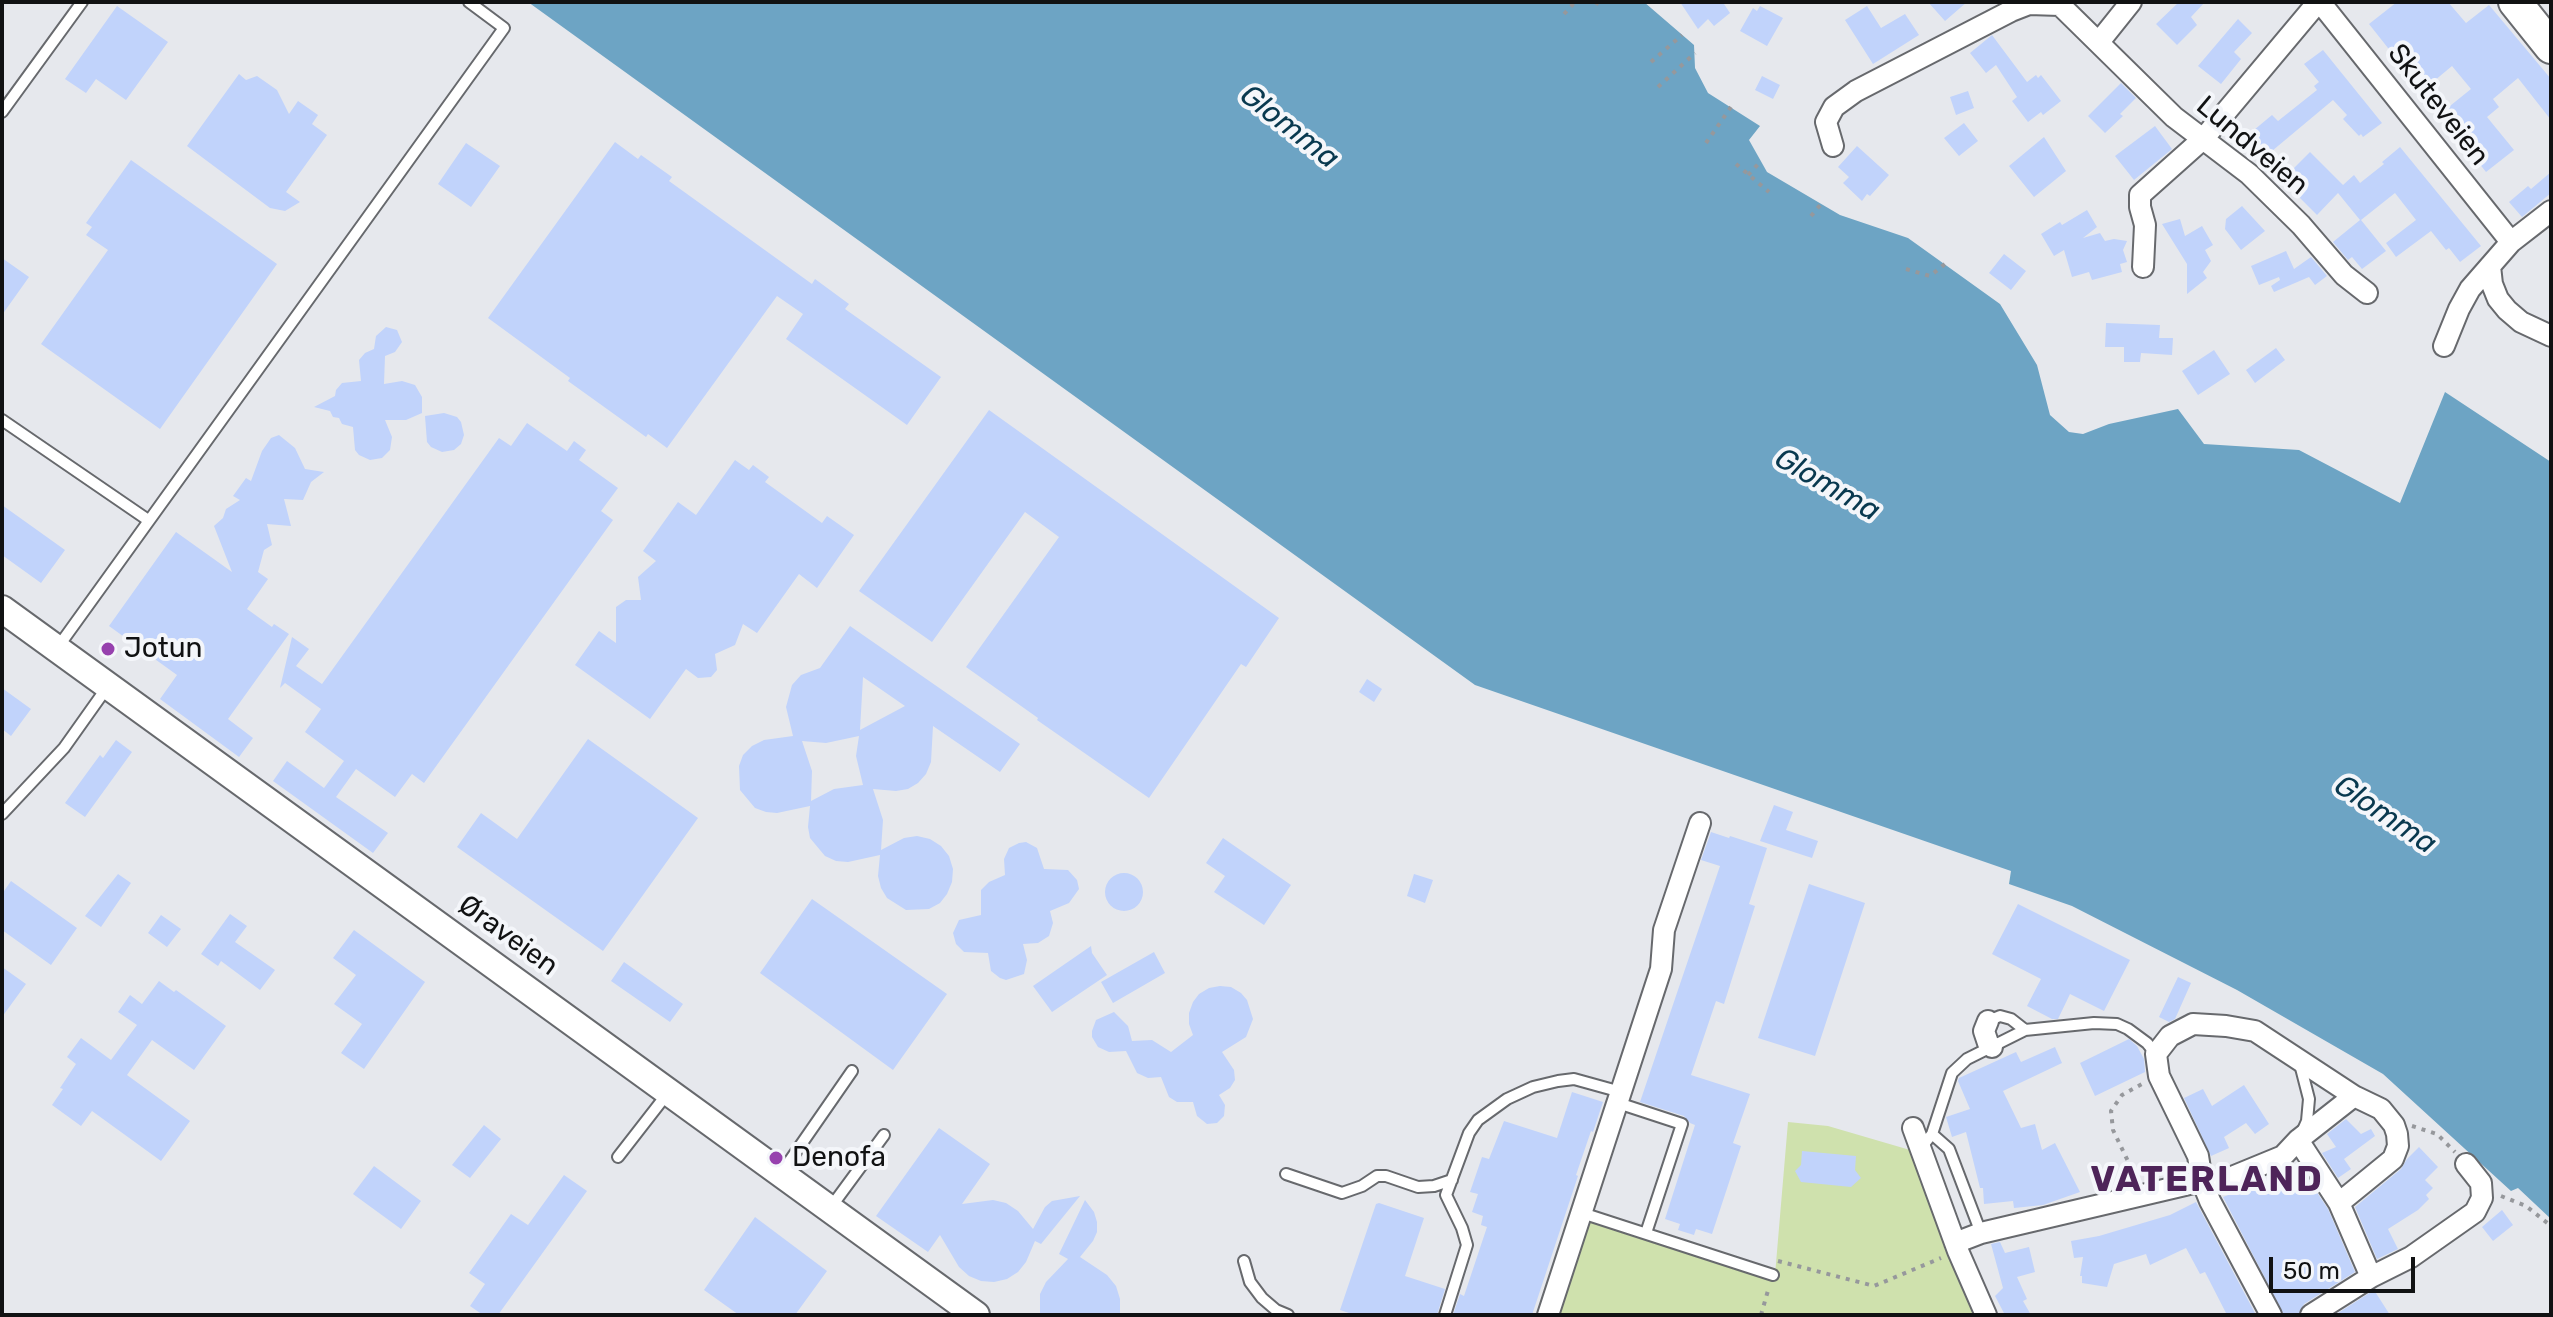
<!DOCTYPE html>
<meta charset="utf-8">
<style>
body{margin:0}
#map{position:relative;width:2553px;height:1317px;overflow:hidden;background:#e6e8ed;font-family:Rubik,sans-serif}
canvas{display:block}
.frame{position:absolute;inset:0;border:4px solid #111213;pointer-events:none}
.scale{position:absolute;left:2269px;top:1257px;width:146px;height:36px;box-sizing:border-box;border:4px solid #111213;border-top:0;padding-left:10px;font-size:24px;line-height:28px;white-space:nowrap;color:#111213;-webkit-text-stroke:6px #f4f6fa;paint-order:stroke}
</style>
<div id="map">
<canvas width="2553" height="1317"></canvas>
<div class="frame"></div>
<div class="scale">50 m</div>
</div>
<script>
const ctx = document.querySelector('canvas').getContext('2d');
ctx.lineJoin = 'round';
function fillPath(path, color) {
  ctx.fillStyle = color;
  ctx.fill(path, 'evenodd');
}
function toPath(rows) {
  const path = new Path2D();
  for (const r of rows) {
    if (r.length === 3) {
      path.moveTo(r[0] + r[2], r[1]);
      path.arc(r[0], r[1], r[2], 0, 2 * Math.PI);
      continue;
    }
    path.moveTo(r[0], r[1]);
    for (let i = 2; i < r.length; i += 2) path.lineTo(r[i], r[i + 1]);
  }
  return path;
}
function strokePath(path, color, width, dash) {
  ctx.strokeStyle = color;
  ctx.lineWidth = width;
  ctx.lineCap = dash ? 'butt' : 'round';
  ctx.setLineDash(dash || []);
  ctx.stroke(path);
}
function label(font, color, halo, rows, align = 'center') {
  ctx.font = font + ' Rubik,sans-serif';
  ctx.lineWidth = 8;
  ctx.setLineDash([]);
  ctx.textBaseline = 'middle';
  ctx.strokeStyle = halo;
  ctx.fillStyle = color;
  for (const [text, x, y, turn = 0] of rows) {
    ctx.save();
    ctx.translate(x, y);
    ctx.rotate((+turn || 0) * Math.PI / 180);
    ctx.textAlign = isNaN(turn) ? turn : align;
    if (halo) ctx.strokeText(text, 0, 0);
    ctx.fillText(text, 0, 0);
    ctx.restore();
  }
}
const green = toPath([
 [1788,1122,1828,1126,1910,1150,1946,1248,1975,1315,1548,1315,1583,1207,1775,1275]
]);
const water = toPath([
 [528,2,1644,2,1694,45,1695,68,1708,93,1760,126,1749,140,1767,172,1840,215,1908,238,2000,304,2037,365,2050,415,2069,432,2083,434,2109,424,2178,409,2204,444,2299,450,2400,503,2445,392,2551,462,2551,1219,2518,1188,2511,1191,2383,1074,2237,990,2072,906,2009,884,2011,871,1475,685]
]);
const building = toPath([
 [1680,2,1726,2,1724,4,1730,13,1714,26,1708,19,1698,29],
 [1928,2,1967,2,1945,21],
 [2179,2,2205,2,2191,17,2197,25,2177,45,2156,24],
 [2397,2,2448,2,2466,23,2489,5,2551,79,2551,120,2518,78,2493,99,2499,107,2487,117,2514,150,2486,172,2440,114,2471,89,2452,66,2422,91,2369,24],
 [117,6,168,42,126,100,96,79,86,93,65,79],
 [1760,6,1783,18,1767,46,1740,31,1753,8,1757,11],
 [1867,6,1881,28,1905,14,1919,35,1873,64,1845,20],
 [2238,19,2252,33,2234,52,2241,59,2221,84,2198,66],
 [1992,35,2027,82,2036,75,2038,78,2041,75,2061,101,2043,115,2041,112,2028,122,2012,101,2017,97,1996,65,1986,73,1970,53],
 [2323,50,2382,123,2363,137,2361,134,2359,136,2343,119,2347,115,2333,100,2266,156,2248,135,2272,115,2278,121,2317,90,2314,86,2319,82,2304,64],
 [239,74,246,80,257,76,277,90,289,114,298,101,318,115,312,124,327,135,286,192,300,202,285,211,270,208,187,146],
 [1762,76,1780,85,1773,99,1755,90],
 [2121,83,2136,98,2120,114,2123,116,2105,133,2088,116],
 [1968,91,1974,108,1956,115,1950,97],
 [1964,123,1978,141,1959,156,1944,138],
 [2155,126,2172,149,2134,180,2115,156],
 [2044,137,2066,171,2034,197,2009,166],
 [615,142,638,159,641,155,672,177,669,181,812,284,815,279,849,304,845,309,941,377,907,425,786,339,803,314,777,296,667,448,648,434,646,437,568,381,570,378,488,318],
 [466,143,500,166,471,207,438,184],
 [1857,146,1889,175,1870,196,1867,194,1862,201,1843,183,1849,177,1838,167],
 [2400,147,2481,246,2460,262,2449,248,2446,250,2431,231,2396,257,2386,243,2416,220,2395,193,2361,220,2386,251,2362,269,2352,257,2348,260,2333,242,2360,220,2338,193,2317,215,2282,180,2310,152,2343,185,2354,175,2360,183,2384,164,2382,162],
 [131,160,277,264,160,429,41,344,108,250,86,235,92,227,86,223],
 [2551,172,2551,193,2522,217,2509,202,2528,186,2531,189],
 [2242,206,2265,231,2241,250,2225,229,2226,219],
 [2087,210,2097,227,2083,238,2100,233,2105,241,2114,239,2127,241,2123,250,2127,262,2120,264,2122,272,2092,280,2089,272,2072,277,2064,250,2054,256,2041,234,2060,222,2062,225],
 [2180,219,2185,236,2202,226,2213,245,2205,250,2211,261,2203,272,2207,278,2187,294,2187,264,2162,224],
 [2286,251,2294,269,2311,257,2327,276,2315,285,2309,277,2274,292,2271,286,2280,280,2279,277,2259,285,2251,266],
 [2004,254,2026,271,2011,290,1989,273],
 [2,258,29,277,2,315],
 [2106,323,2160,325,2159,338,2173,338,2172,355,2141,353,2140,362,2124,362,2124,347,2105,347],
 [386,327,397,330,402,342,395,352,385,356,384,384,402,381,415,385,422,397,422,413,406,420,385,420,392,437,390,450,382,458,370,460,359,455,355,450,353,427,342,424,339,418,333,417,330,411,314,407,335,396,336,390,342,383,361,381,359,360,365,353,374,349,376,336],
 [2276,348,2285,360,2255,383,2246,370],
 [2214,350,2230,374,2198,395,2182,371],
 [989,410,1279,618,1246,667,1241,664,1149,798,1037,720,1038,718,966,667,1059,537,1025,512,932,642,859,591],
 [444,413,457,417,461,422,464,435,461,444,454,450,442,452,431,447,427,442,425,416],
 [527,423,567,451,574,441,586,450,579,460,618,488,601,511,613,520,424,783,412,774,395,797,356,769,336,797,388,833,373,853,273,781,287,761,324,788,344,761,305,732,321,709,285,683,280,688,292,637,309,649,296,666,322,684,499,438,511,446],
 [279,435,295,448,305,469,324,472,311,482,303,500,284,499,291,526,267,524,272,545,264,550,258,572,268,579,247,609,272,627,274,624,289,634,228,719,253,738,239,757,160,699,177,675,109,626,176,532,232,572,214,526,223,518,226,509,240,500,233,496,246,478,251,481,262,451,271,438],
 [735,460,749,470,753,465,769,477,765,482,822,523,827,516,854,535,817,588,799,574,757,633,743,624,735,645,715,654,717,670,711,677,698,678,686,669,650,719,575,665,599,631,616,643,616,607,626,600,641,600,638,577,656,561,643,551,678,502,696,515],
 [2,505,65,550,41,583,2,555],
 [850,626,1020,744,1000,772,933,726,931,762,926,774,918,783,908,789,896,791,873,789,883,820,881,850,904,838,917,836,930,839,941,846,949,856,953,869,952,882,947,894,940,903,929,909,906,910,887,898,881,888,878,876,880,855,848,862,836,861,825,856,810,838,808,827,810,806,777,813,766,812,755,808,740,790,739,766,743,755,752,746,764,740,793,736,786,707,792,685,801,675,820,668],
 [863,677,905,706,860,730],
 [859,736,856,756,863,785,834,789,811,801,812,771,802,741,826,743],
 [1367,679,1382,689,1374,702,1359,692],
 [2,688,31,709,11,736,2,729],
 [588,739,698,818,603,951,457,847,481,813,517,839],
 [116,740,132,752,85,817,65,803,100,755,103,758],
 [1774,805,1793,812,1786,830,1818,841,1812,858,1760,841],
 [1711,832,1729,838,1730,836,1767,848,1749,904,1755,906,1724,1004,1716,1001,1691,1075,1750,1094,1733,1143,1741,1146,1712,1234,1696,1229,1694,1235,1678,1230,1680,1224,1665,1219,1695,1125,1690,1123,1684,1116,1640,1102,1720,866,1701,860],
 [1223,838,1291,885,1264,925,1214,892,1225,876,1206,863],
 [1026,842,1037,848,1044,869,1068,870,1077,880,1079,889,1069,903,1050,911,1053,923,1049,936,1038,943,1023,944,1027,960,1024,974,1006,980,1000,978,991,971,988,953,964,952,956,944,953,933,959,920,981,915,981,890,989,882,1005,875,1004,859,1009,848,1019,843],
 [1124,892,19],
 [118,874,131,883,101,927,85,916],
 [1414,874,1433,880,1425,903,1407,896],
 [11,881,77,928,51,965,2,930,2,894],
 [1809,884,1865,903,1815,1056,1758,1038],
 [812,899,947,994,893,1070,760,973],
 [2018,904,2130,960,2104,1011,2070,994,2058,1019,2052,1019,2027,1006,2041,979,1992,954],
 [230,914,247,926,235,942,275,970,260,990,221,961,218,966,201,954],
 [161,915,181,929,167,947,148,933],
 [354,930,425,982,364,1069,341,1053,362,1024,334,1004,356,975,333,958],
 [1091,946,1092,953,1107,975,1052,1012,1033,986],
 [1154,952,1165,973,1113,1003,1101,982],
 [624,962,683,1004,670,1022,611,981],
 [2,967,26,984,2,1017],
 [2178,977,2191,983,2175,1019,2169,1022,2159,1017],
 [159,981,174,992,176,990,226,1026,194,1070,152,1040,127,1075,190,1121,161,1161,92,1111,81,1126,52,1105,63,1089,60,1088,76,1064,67,1057,81,1038,111,1060,137,1025,118,1012,130,995,142,1004],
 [1220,986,1231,987,1241,993,1247,1000,1253,1019,1246,1037,1222,1052,1234,1070,1235,1080,1230,1088,1219,1095,1225,1105,1224,1116,1217,1123,1207,1124,1197,1116,1193,1102,1177,1102,1169,1097,1161,1077,1148,1078,1137,1073,1126,1051,1109,1052,1098,1047,1092,1037,1092,1031,1096,1020,1114,1012,1128,1026,1132,1041,1152,1040,1171,1052,1193,1035,1189,1024,1189,1013,1193,1002,1199,994,1209,988],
 [2129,1039,2137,1046,2144,1059,2145,1072,2095,1096,2080,1063],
 [2055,1047,2062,1063,2003,1091,2021,1128,2035,1124,2042,1150,2055,1143,2080,1192,2043,1205,2014,1208,2013,1201,1984,1204,1983,1188,1980,1188,1966,1132,1952,1137,1946,1117,1970,1109,1958,1081,1959,1078,2016,1052,2021,1062],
 [2244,1085,2269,1124,2255,1134,2246,1123,2224,1137,2229,1148,2211,1156,2184,1098,2203,1089,2212,1106],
 [1572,1092,1603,1102,1593,1132,1591,1131,1576,1175,1578,1176,1532,1315,1453,1315,1460,1294,1464,1296,1487,1227,1481,1225,1483,1216,1472,1212,1478,1194,1470,1192,1482,1157,1489,1159,1504,1121,1557,1138],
 [2346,1119,2361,1134,2371,1129,2375,1136,2344,1159,2351,1169,2338,1178,2322,1153,2336,1147,2327,1134],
 [484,1125,501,1139,470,1178,452,1165],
 [939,1128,990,1164,962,1204,993,1200,1006,1203,1018,1211,1033,1229,1045,1207,1052,1201,1080,1196,1041,1244,1035,1241,1026,1262,1018,1272,1007,1279,994,1282,981,1281,969,1276,959,1267,940,1235,928,1252,876,1216],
 [2419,1147,2438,1167,2425,1180,2433,1188,2426,1195,2429,1199,2418,1210,2388,1229,2398,1249,2377,1259,2355,1207,2401,1169,2407,1159],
 [1802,1151,1856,1156,1855,1170,1861,1178,1851,1187,1801,1182,1795,1171,1801,1165],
 [2298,1164,2328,1209,2355,1272,2304,1304,2298,1315,2284,1315,2223,1197,2287,1173,2286,1169],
 [374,1166,421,1201,401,1229,353,1194],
 [564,1175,587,1191,498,1315,483,1315,470,1306,485,1284,469,1273,511,1214,528,1225],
 [1085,1200,1094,1212,1097,1222,1097,1232,1093,1241,1080,1257,1107,1275,1116,1286,1120,1299,1120,1315,1040,1315,1040,1294,1046,1282,1068,1259,1059,1254],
 [2196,1202,2256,1315,2227,1315,2205,1272,2200,1274,2186,1248,2150,1265,2146,1254,2114,1264,2107,1287,2082,1283,2082,1276,2080,1276,2083,1257,2074,1258,2071,1241,2099,1236,2170,1215],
 [1379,1203,1424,1218,1405,1276,1445,1289,1437,1315,1355,1315,1340,1310,1376,1204],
 [2502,1210,2513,1225,2493,1241,2482,1227],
 [755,1217,827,1271,795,1315,739,1315,704,1290],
 [2000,1242,2005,1253,2029,1247,2035,1272,2017,1277,2027,1299,2023,1301,2031,1315,2005,1315,1995,1296,2003,1288,1991,1244],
 [2374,1290,2390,1315,2335,1315]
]);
const path = toPath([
 [1596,5,1598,2],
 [1564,14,1575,2],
 [1651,62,1682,35],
 [1658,87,1695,53],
 [1706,143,1731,107],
 [1736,164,1769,192],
 [1748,175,1761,161],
 [1811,216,1821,204],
 [1906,269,1930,276,1945,264],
 [2412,1126,2437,1134,2455,1152],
 [2136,1178,2113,1130,2111,1111,2122,1095,2142,1084],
 [2501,1196,2526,1206,2551,1226],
 [1778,1261,1874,1286,1941,1258],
 [1761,1315,1769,1287]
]);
const service = toPath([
 [2,112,82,2],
 [2,420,148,520],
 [58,647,504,28,469,2],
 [2,814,64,748,108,686],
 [1988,1021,2000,1016,2011,1019,2025,1030,2094,1023,2117,1024,2128,1029,2147,1043,2156,1054],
 [2300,1064,2309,1099,2307,1121,2303,1130],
 [1618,1103,1682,1124,1646,1233],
 [1932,1134,1949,1149,1981,1233],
 [1921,1148,1932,1134,1952,1073,1967,1059,2025,1030],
 [618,1157,667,1094],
 [782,1172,852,1071],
 [1286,1174,1342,1193,1362,1186,1377,1176,1386,1176,1418,1187,1434,1186,1452,1180],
 [831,1207,884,1135],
 [1582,1213,1773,1275],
 [1244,1261,1250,1282,1262,1298,1276,1310,1288,1315],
 [1445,1315,1467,1245,1462,1228,1446,1195,1469,1133,1478,1120,1507,1099,1533,1087,1558,1081,1574,1079,1621,1092]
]);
const minor = toPath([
 [2057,2,2174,117,2249,174,2301,225,2344,275,2367,293],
 [2320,2,2511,242],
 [2099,42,2131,2],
 [1833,146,1826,122,1834,107,1856,91,2011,11,2029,4,2060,5],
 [2490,266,2492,284,2498,299,2507,310,2521,322,2551,336],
 [2143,267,2145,225,2140,207,2140,195,2204,138,2318,2],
 [2444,346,2459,309,2470,289,2511,242,2551,211],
 [1988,1021,1984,1031,1988,1043,1992,1047],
 [1913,1128,1958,1251,1986,1315],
 [2298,1140,2339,1203,2371,1277],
 [1955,1243,1981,1233,2202,1181,2227,1179,2283,1156,2298,1140,2354,1096],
 [1548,1315,1661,969,1664,930,1700,823],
 [2271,1315,2210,1201,2202,1181,2198,1156,2159,1076,2156,1054,2170,1036,2193,1024,2226,1026,2255,1031,2354,1096,2381,1109,2394,1125,2397,1134,2398,1146,2393,1159,2339,1203],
 [2311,1315,2371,1277,2411,1257,2475,1212,2482,1198,2481,1183,2466,1164]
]);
const tertiary = toPath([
 [2,609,976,1315]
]);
const primary = toPath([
 [2515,2,2551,47]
]);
const markers = [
 [108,649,8,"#9741ae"],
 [776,1158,8,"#9741ae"]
];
const streetNames = [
 ["Skuteveien",2438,105,52],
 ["Lundveien",2252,146,40],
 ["Øraveien",508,936,36]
];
const poiNames = [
 ["Jotun",124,649],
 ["Denofa",792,1158]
];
const waterNames = [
 ["Glomma",1289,127,38],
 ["Glomma",1827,485,30],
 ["Glomma",2385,815,34]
];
const districtNames = [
 ["VATERLAND",2207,1181]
];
fillPath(green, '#cfe1ad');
fillPath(water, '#6da4c4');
fillPath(building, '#c1d3fb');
strokePath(service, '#67696d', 14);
strokePath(minor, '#67696d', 24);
strokePath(tertiary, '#67696d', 30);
strokePath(primary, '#67696d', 36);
strokePath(path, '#96989c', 4, [4, 6]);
strokePath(service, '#fff', 10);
strokePath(minor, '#fff', 20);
strokePath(tertiary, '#fff', 26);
strokePath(primary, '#fff', 32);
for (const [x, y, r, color] of markers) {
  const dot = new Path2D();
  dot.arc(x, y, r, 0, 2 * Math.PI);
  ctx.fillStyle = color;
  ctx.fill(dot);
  strokePath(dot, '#f4f6fa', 3);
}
label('28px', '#111213', '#f4f6fa', streetNames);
label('28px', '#111213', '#f4f6fa', poiNames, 'left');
label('italic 30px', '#09394f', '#f4f6fa', waterNames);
ctx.letterSpacing = '2px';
label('bold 36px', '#4e2459', '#f4f6fa', districtNames);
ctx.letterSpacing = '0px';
</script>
